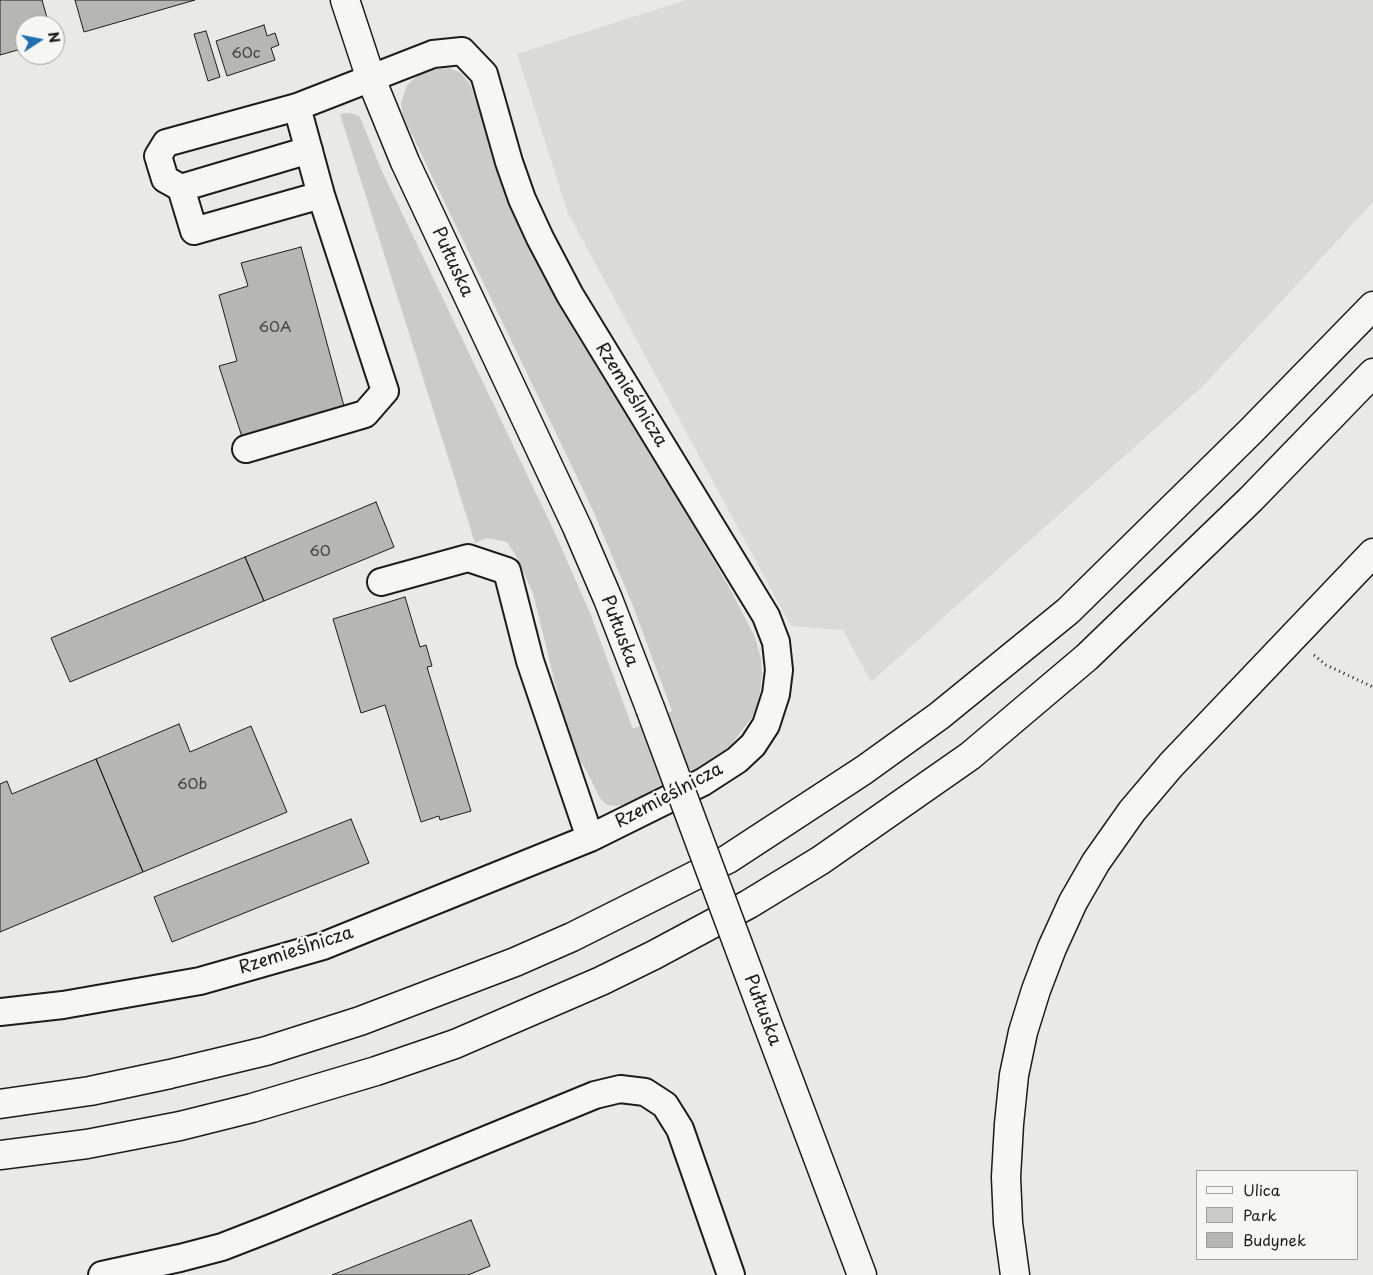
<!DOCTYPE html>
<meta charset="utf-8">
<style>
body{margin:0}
#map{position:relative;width:1373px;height:1275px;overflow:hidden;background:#e9e9e5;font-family:"Playpen Sans",sans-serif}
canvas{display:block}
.legend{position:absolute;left:1196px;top:1170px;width:162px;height:90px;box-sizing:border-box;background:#f6f6f2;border:1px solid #9f9f9c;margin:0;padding:6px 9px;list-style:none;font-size:15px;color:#1c1c1c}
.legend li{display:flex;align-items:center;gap:10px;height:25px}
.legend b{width:25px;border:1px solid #9f9f9c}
.north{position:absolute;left:15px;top:15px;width:50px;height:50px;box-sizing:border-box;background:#f6f6f2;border:1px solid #9f9f9c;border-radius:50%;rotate:79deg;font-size:14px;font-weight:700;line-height:20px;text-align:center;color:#1c1c1c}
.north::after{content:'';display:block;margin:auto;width:18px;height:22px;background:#1f6fb2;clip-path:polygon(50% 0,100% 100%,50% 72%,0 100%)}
</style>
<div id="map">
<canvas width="1373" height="1275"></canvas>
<ul class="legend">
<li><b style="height:6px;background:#f6f6f2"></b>Ulica</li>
<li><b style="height:14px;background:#cbcbc7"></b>Park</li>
<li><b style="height:14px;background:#b6b6b3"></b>Budynek</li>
</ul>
<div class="north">N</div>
</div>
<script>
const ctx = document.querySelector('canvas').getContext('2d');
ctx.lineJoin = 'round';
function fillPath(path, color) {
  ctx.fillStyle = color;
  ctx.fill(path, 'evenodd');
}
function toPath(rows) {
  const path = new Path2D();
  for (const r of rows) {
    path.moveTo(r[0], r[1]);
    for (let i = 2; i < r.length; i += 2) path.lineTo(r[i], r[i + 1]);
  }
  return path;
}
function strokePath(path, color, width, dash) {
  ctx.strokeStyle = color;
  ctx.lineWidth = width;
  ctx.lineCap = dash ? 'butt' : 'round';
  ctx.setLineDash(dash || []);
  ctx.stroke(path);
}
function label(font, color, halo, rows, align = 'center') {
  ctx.font = font + ' "Playpen Sans",sans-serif';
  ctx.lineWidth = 4.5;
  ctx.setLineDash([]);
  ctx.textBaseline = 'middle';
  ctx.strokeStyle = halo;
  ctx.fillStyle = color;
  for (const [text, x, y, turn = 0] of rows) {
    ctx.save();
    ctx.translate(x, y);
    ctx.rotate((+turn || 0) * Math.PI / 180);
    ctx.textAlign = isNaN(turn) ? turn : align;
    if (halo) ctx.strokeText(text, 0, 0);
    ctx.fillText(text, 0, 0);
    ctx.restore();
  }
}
const built = toPath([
 [686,0,1373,0,1373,202,1203,386,871,682,843,630,791,626,568,213,517,54]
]);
const green = toPath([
 [449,68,461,73,470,84,515,215,560,307,686,513,729,587,755,637,761,659,762,676,759,699,753,716,728,749,703,765,635,802,616,806,607,805,600,798,584,766,573,757,533,593,516,556,507,542,487,538,475,543,340,114,351,113,360,117,381,169,554,531,590,613,633,729,672,711,633,606,592,508,403,116,401,104,407,85,418,75,434,69]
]);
const building = toPath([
 [0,0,42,0,49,25,25,25,25,48,0,55,0,0],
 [75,0,195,0,84,32,75,0],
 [264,25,267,36,275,33,279,45,271,48,275,60,227,76,216,41,264,25],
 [206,31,220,77,208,81,194,34,206,31],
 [301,247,345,410,243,440,219,366,237,361,219,295,248,286,241,263,301,247],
 [376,502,394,547,264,601,245,557,376,502],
 [245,557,264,601,70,682,51,638,245,557],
 [405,597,420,647,426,645,432,666,427,667,471,811,440,820,439,816,421,822,385,705,361,713,333,619,405,597],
 [179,724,190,752,251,726,287,812,143,872,96,759,179,724],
 [96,759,143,872,0,932,0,784,7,781,12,794,96,759],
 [351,819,369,863,172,942,154,897,351,819],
 [471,1220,490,1266,468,1275,332,1275,471,1220]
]);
const path = toPath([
 [1314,655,1326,665,1373,687]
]);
const minor = toPath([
 [309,150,181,188,194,231,321,195],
 [181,188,165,179,158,156,166,143,297,107],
 [381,582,468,558,507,571,530,661,590,838],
 [0,1012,63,1005,200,981,323,946,590,838,703,782,737,760,753,745,766,725,776,694,779,670,776,642,766,616,570,295,540,238,522,199,509,162,484,74,462,51,433,54,297,107,321,195,385,391,365,414,246,449],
 [102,1275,180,1258,222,1247,271,1228,595,1095,620,1089,645,1092,665,1105,680,1129,731,1275]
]);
const major = toPath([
 [345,0,371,79,405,162,577,527,608,599,650,708],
 [765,1017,862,1275],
 [1015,1275,1008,1223,1006,1177,1009,1124,1014,1075,1023,1032,1036,990,1052,948,1073,902,1096,862,1132,811,1171,765,1373,553]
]);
const highway = toPath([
 [0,1104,90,1091,170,1074,266,1051,360,1021,515,962,572,937,728,859,864,770,939,716,1068,611,1251,431,1373,306],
 [0,1155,87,1144,180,1126,252,1108,376,1071,455,1044,601,981,654,955,749,904,821,860,970,756,1087,657,1251,499,1373,373]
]);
const majorBridge = toPath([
 [650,708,765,1017]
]);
const numberNames = [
 ["60c",246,54],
 ["60A",275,328],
 ["60",320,552],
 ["60b",192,785]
];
const streetNames = [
 ["Pułtuska",452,262,65],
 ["Rzemieślnicza",631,395,58],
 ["Pułtuska",619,631,69],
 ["Rzemieślnicza",669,796,-28],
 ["Rzemieślnicza",296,951,-18],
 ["Pułtuska",762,1010,69]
];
fillPath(built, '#dadad6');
fillPath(green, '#cbcbc7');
fillPath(building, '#b6b6b3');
strokePath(building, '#1c1c1c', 1);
strokePath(minor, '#1c1c1c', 30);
strokePath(major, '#1c1c1c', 31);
strokePath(highway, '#1c1c1c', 31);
strokePath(path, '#1c1c1c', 3, [1, 4]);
strokePath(minor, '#f6f6f2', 26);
strokePath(major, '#f6f6f2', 28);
strokePath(highway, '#f6f6f2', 28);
strokePath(majorBridge, '#1c1c1c', 31, []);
strokePath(majorBridge, '#f6f6f2', 28);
label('15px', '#424242', null, numberNames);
label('18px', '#1c1c1c', '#f6f6f2', streetNames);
</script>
